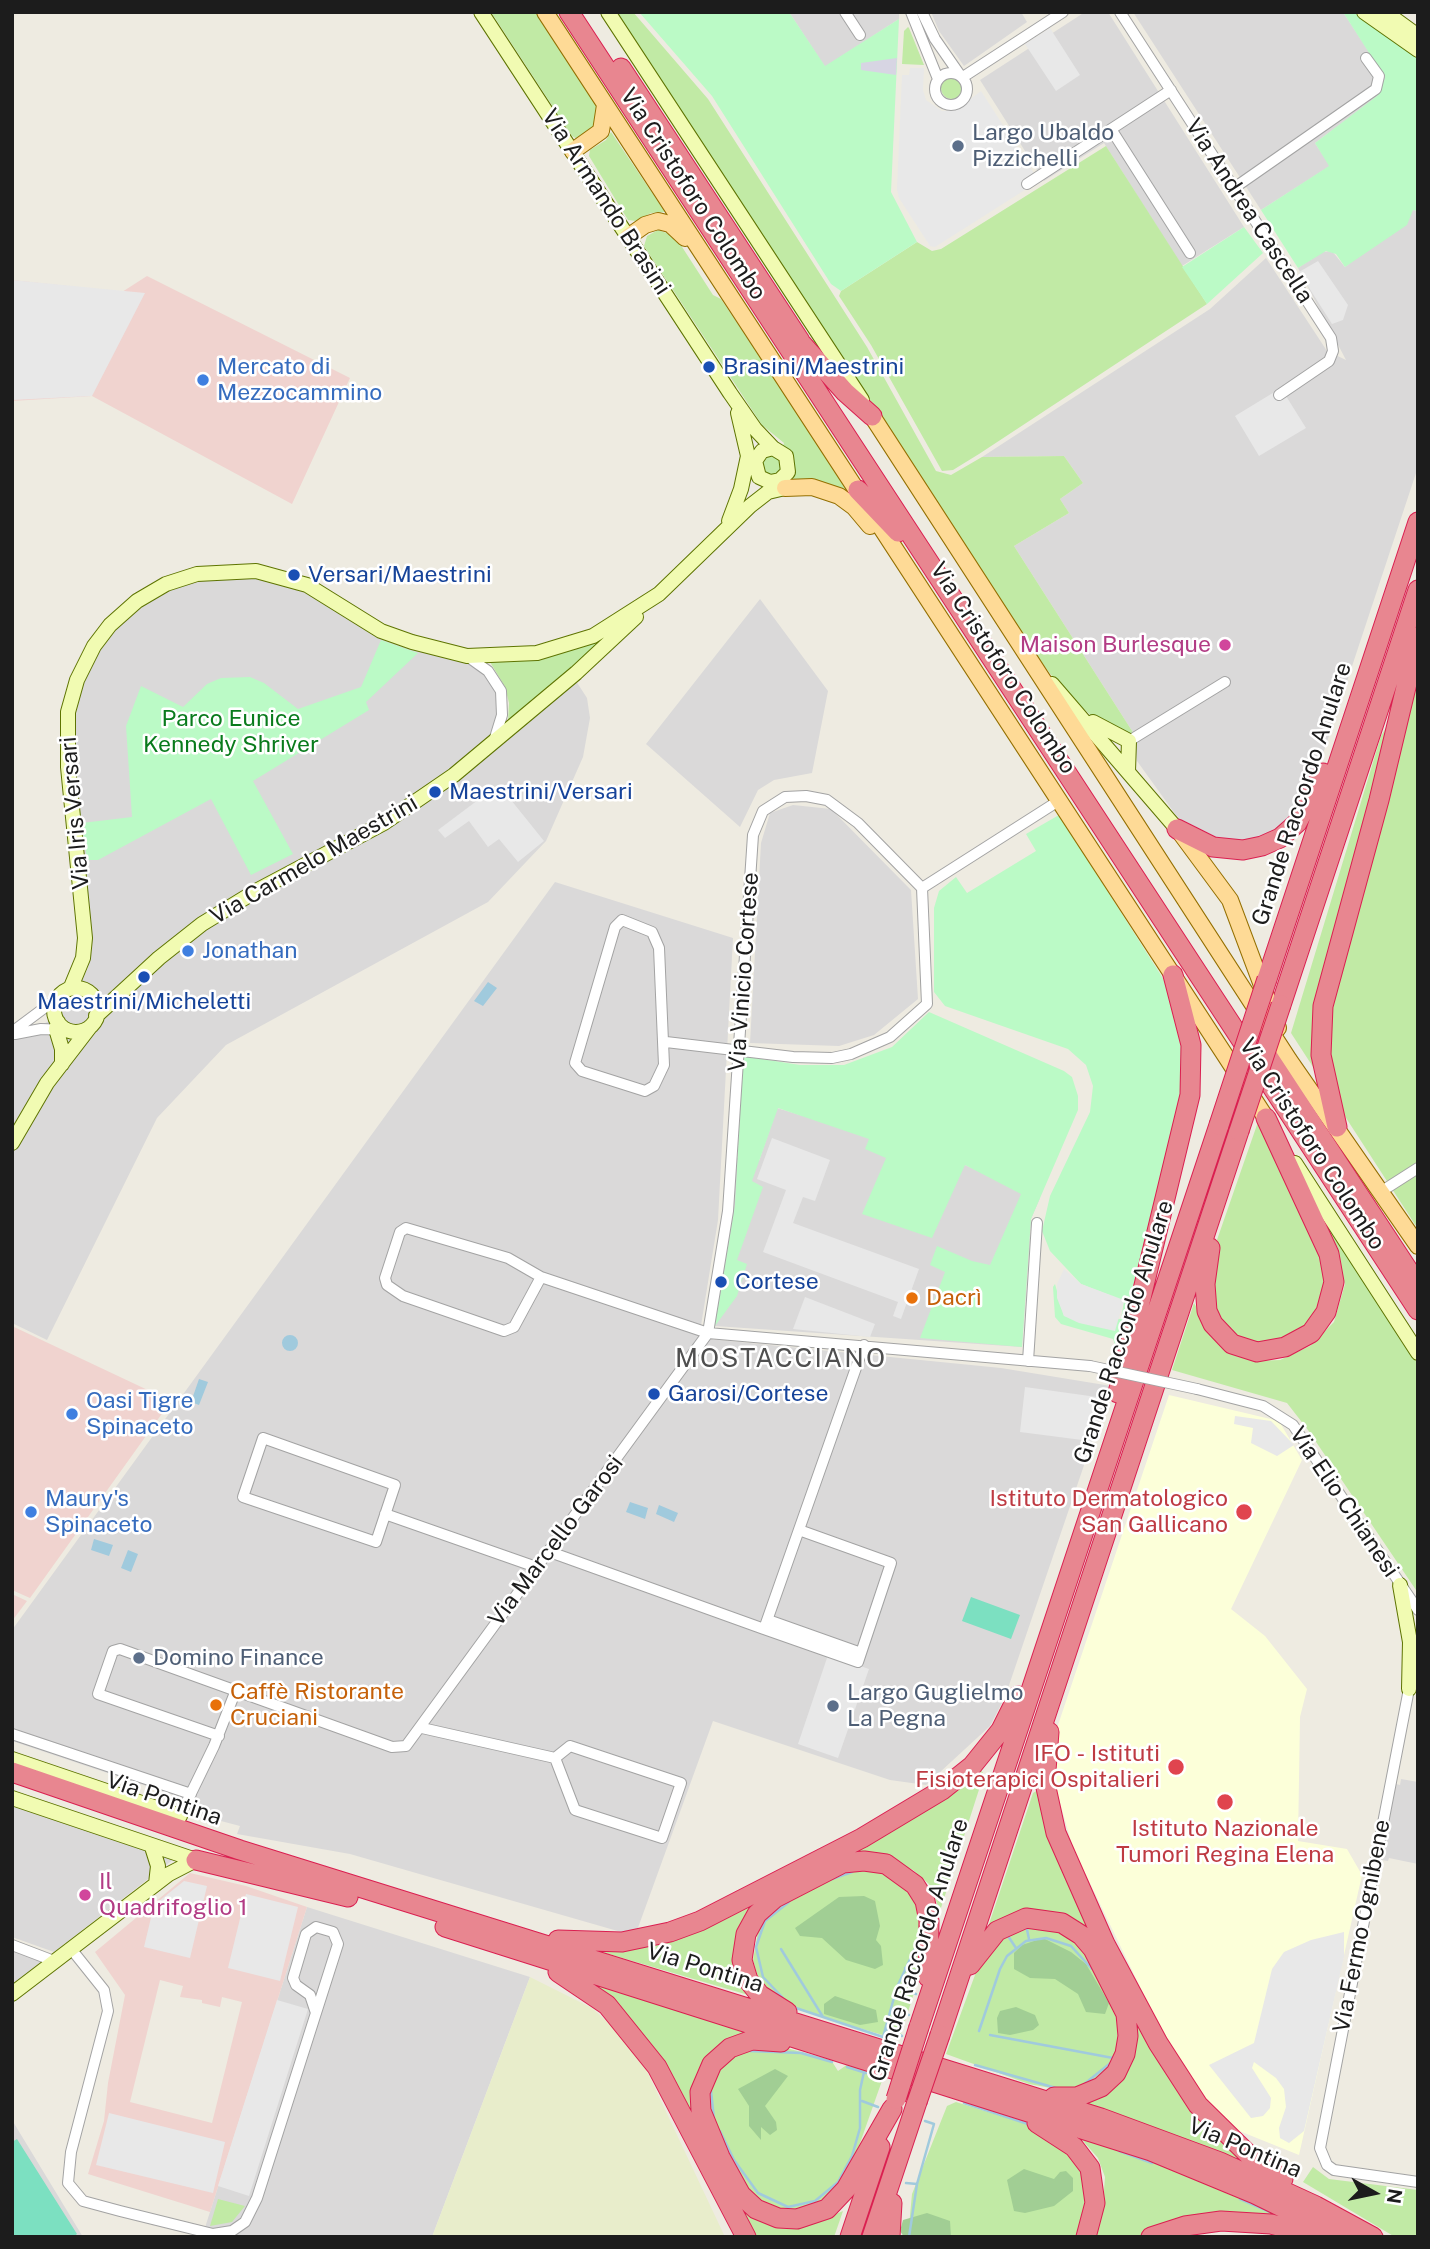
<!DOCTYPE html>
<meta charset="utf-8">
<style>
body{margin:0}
#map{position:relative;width:1430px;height:2249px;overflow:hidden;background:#eeebe1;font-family:"Public Sans",sans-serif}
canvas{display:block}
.frame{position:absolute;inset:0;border:14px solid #1c1c1c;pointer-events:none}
.north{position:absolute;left:1339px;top:2158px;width:70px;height:70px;-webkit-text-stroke:5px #fff;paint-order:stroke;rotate:99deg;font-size:19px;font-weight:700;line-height:28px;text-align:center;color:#1c1c1c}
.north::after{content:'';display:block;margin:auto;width:24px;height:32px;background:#1c1c1c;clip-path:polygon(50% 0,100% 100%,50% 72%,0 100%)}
</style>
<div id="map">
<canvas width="1430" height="2249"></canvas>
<div class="frame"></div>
<div class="north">N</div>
</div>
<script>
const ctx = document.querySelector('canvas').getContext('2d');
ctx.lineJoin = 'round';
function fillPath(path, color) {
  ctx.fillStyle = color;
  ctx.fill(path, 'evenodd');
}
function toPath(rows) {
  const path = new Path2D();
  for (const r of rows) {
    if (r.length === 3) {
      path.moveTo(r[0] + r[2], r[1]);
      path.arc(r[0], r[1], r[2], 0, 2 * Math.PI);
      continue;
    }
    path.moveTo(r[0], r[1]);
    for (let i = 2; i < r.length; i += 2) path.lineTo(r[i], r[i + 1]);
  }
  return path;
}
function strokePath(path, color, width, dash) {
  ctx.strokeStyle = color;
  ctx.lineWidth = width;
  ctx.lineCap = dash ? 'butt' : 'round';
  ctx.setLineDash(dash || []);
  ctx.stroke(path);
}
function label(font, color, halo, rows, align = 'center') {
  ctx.font = font + ' "Public Sans",sans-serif';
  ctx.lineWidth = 5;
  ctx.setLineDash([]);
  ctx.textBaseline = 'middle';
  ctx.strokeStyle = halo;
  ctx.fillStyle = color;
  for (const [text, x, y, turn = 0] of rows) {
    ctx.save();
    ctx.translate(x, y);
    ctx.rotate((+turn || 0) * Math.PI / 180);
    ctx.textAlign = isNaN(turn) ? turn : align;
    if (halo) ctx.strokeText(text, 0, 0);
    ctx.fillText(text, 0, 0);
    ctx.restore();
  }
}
const residential = toPath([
 [789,12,899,12,899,19,825,67],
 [931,12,1021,12,1027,22,964,66,939,31],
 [1085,12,1108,12,1244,227,1182,266,1104,143,1044,181,980,80],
 [1133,12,1343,12,1386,78,1378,96,1315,143,1330,166,1261,210],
 [1413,210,1418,211,1418,467,1310,793,1290,823,1256,842,1220,844,1186,829,1137,761,1134,734,1014,546,1069,513,1060,499,1083,483,1064,456,982,457,1210,309,1266,258,1327,351,1346,360,1298,268,1322,252,1332,251,1345,267],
 [217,575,279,580,466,661,486,675,496,692,497,720,488,741,496,750,576,681,587,698,590,718,583,757,546,841,488,902,226,1045,157,1118,47,1340,12,1323,12,1040,49,1021,72,999,88,968,92,949,72,748,74,710,89,665,112,632,146,602,180,585],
 [760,599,828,691,812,773,774,780,758,790,740,827,646,744],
 [793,805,831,809,911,890,918,999,874,1035,839,1046,750,1043,761,843,770,813],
 [555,882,733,938,718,1220,699,1338,1001,1368,1111,1386,1005,1697,990,1726,926,1785,890,1780,713,1721,635,1936,350,1854,237,1834,240,1826,202,1816,179,1797,12,1741,12,1630],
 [777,1108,965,1165,1040,1198,1031,1219,1022,1347,715,1326,737,1158,759,1161],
 [1401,1779,1418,1782,1418,1864,1389,1858,1388,1861,1382,1860,1396,1784,1400,1785],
 [12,1805,174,1859,54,1952,12,1937],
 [307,1907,530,1977,432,2237,202,2237],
 [12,1943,61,1960,12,1995],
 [12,2120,83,2237,12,2237]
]);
const commercial = toPath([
 [147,276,350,378,292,504,92,396,12,401,12,280,122,292],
 [12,1326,171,1401,30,1598,12,1590],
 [12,1594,27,1601,12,1621],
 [190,1873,246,1886,307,1907,210,2212,88,2174,104,2121,108,2083,125,1995,95,1952],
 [160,1980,183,1986,180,1997,202,2000,202,2003,220,2007,222,1997,242,2002,212,2123,130,2102]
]);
const education = toPath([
 [1169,1395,1279,1421,1302,1460,1231,1609,1265,1636,1307,1689,1300,1717,1298,1841,1347,1849,1362,1875,1299,2155,1222,2124,1174,2057,1073,1848,1052,1775,1057,1728]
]);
const farmland = toPath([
 [530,1977,592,2008,615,2029,645,2067,725,2237,432,2237]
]);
const grass = toPath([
 [491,12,536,12,600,109,599,127,577,139,572,136],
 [616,12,633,12,708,99,867,347,936,471,951,475,982,457,1064,456,1083,483,1060,499,1069,513,1014,546,1134,734,1130,735,1094,718,1063,691,1034,652],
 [908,27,909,28,924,65,902,64,904,31],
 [952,88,11],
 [611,132,665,212,651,213,636,221,628,220,589,156,590,150,606,140],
 [1106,146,1207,304,979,454,953,470,942,471,871,345,839,296,841,291,917,242,932,251,941,249],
 [658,230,675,236,713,295,721,299,853,496,788,484,794,463,791,454,783,446,784,443,762,425,644,246,647,236],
 [764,455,780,455,782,473,767,477,759,463],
 [602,637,605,640,508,721,509,703,505,687,490,662,541,657,583,646],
 [1418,675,1418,1229,1291,1033,1381,736],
 [1259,1119,1324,1256,1326,1303,1291,1341,1247,1345,1216,1319,1210,1260],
 [1325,1221,1418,1364,1418,1593,1308,1430,1287,1403,1172,1370,1194,1303,1207,1327,1255,1361,1280,1360,1310,1346,1334,1322,1345,1284],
 [980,1769,984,1774,940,1911,929,1884,913,1870,890,1859,849,1854],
 [1038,1790,1100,1943,1062,1918,987,1930,1033,1793],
 [846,1866,885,1867,922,1904,923,1965,899,2040,783,2005,760,1985,753,1960,760,1920,768,1909],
 [773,1891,741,1935,755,1997,602,1952],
 [1053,1927,1088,1950,1125,2037,1105,2080,1067,2091,1029,2084,946,2054,979,1964,1013,1928],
 [593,1983,753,2035,733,2042,697,2119,645,2036],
 [1137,2014,1258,2168,1077,2100,1129,2068,1136,2049],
 [753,2045,779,2046,831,2060,838,2071,848,2064,884,2075,847,2180,812,2211,774,2209,745,2192,709,2118,711,2084,721,2065],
 [956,2102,1026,2124,1071,2153,1089,2183,1080,2237,908,2237,912,2194,947,2106],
 [1077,2134,1177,2170,1273,2213,1268,2218,1158,2230,1141,2237,1094,2237,1103,2203,1105,2177,1098,2158],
 [1313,2167,1329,2179,1418,2190,1418,2237,1395,2237,1303,2182],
 [735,2195,784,2224,810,2225,843,2211,834,2237,755,2237],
 [218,2199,245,2206,232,2222,210,2226]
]);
const forest = toPath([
 [864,1896,875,1901,880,1926,876,1940,881,1946,883,1965,875,1969,846,1960,822,1938,800,1936,795,1928,839,1897],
 [1043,1938,1071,1952,1086,1964,1109,2003,1105,2014,1086,2012,1078,1994,1055,1979,1030,1978,1014,1969,1014,1953,1022,1945],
 [835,1996,876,2010,878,2022,860,2025,824,2014,824,2004],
 [1016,2007,1035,2015,1039,2025,1033,2030,1010,2035,998,2033,997,2018,1000,2011],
 [775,2069,788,2076,765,2106,776,2122,777,2130,770,2135,761,2127,761,2140,749,2126,749,2106,738,2089],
 [1024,2169,1054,2179,1060,2172,1066,2171,1073,2178,1073,2191,1054,2206,1025,2213,1014,2211,1007,2180],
 [927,2213,950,2221,951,2237,904,2237,900,2231,903,2220]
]);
const park = toPath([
 [639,12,789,12,825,66,899,19,891,192,917,242,841,291,831,284,712,96],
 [1343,12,1353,12,1418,55,1418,211,1413,210,1407,225,1345,267,1336,254,1326,251,1298,268,1261,210,1329,166,1315,143,1377,96,1385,78],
 [1244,227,1263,253,1207,304,1182,267],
 [381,640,418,653,366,702,369,710,253,781,293,854,251,875,211,799,98,860,87,860,82,823,132,817,126,726,141,686,183,707,207,684,221,678,250,677,264,683,298,709,361,687],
 [1059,815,1164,980,1181,1035,1183,1080,1179,1110,1117,1350,1113,1339,1061,1324,1055,1317,1053,1287,1055,1284,1064,1316,1121,1319,1124,1301,1081,1284,1050,1251,1042,1231,1050,1196,1090,1112,1093,1086,1086,1065,1068,1049,945,1006,934,992,934,908,939,891,956,877,967,893,1036,851,1026,834],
 [929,1012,1064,1071,1072,1077,1078,1096,1078,1110,1031,1219,1022,1347,920,1338,945,1272,930,1265,937,1246,972,1261,990,1265,1021,1194,965,1165,932,1238,862,1214,886,1158,865,1149,869,1139,778,1108,752,1181,763,1187,737,1260,747,1264,737,1296,715,1326,735,1205,743,1056,800,1065,844,1065,892,1047]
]);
const pitch = toPath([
 [971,1597,1020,1615,1011,1639,962,1621],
 [17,2139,77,2234,73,2237,12,2237,12,2142]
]);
const parking = toPath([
 [1050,28,1080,75,1056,91,1025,44],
 [910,68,924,68,923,90,926,100,942,111,956,110,981,91,1039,181,935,247,930,246,899,198,897,189,902,75,909,75],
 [1318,261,1348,305,1343,320,1332,324,1299,272],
 [12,280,145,293,92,396,12,400],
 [1281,388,1306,428,1259,456,1235,416],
 [503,790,544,841,518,862,499,839,488,847,469,821,445,838,438,830,486,794,491,800],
 [772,1138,830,1160,815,1201,803,1197,793,1223,919,1269,901,1319,893,1316,898,1302,763,1252,786,1190,757,1179],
 [1064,1269,1081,1284,1124,1300,1115,1331,1079,1323,1064,1316,1057,1298,1057,1284],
 [805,1297,875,1324,870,1337,793,1329],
 [1025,1387,1104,1398,1090,1441,1020,1432],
 [1235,1416,1271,1421,1294,1445,1277,1456,1251,1443,1253,1428,1234,1424],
 [828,1655,869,1669,838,1758,798,1744],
 [184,1881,207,1886,190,1958,144,1947,154,1905],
 [246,1894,298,1907,280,1981,228,1968],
 [1344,1932,1344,1957,1304,2131,1289,2143,1280,2138,1279,2128,1286,2107,1284,2089,1276,2078,1254,2062,1252,2068,1271,2098,1270,2108,1263,2116,1251,2118,1209,2065,1254,2043,1272,1969,1284,1952,1311,1940],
 [277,2000,308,2009,249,2196,218,2186],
 [109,2113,225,2142,213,2193,96,2165]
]);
const plaza = toPath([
 [897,58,896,75,861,70,861,63]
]);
const water = toPath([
 [488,982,497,988,483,1006,474,1001],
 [290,1343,8],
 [199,1379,208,1382,199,1405,191,1402],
 [630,1502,648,1508,645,1519,626,1512],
 [659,1505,678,1513,674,1522,656,1514],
 [94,1539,113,1545,109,1556,91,1550],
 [128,1550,138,1554,131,1572,121,1568]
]);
const stream = toPath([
 [832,1879,852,1872],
 [1026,1925,1029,1939],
 [1008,1936,1016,1948],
 [781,1949,823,2017],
 [905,1968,919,1972],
 [897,1987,916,1994],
 [783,1998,763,1977,756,1947,765,1921,789,1902],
 [793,2007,886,2038],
 [892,2010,909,2015],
 [886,2029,902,2036],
 [979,2031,1000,1969,1007,1956,1026,1941,1046,1938,1071,1946,1092,1969],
 [990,2035,1113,2058],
 [883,2037,897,1987,920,1938],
 [750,2051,801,2053,832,2062],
 [975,2065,1056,2088],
 [847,2067,866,2073],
 [1083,2085,1113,2061],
 [711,2091,714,2119],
 [862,2101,878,2107],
 [964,2103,1028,2124],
 [720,2131,734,2160,758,2193,788,2207,815,2201,838,2182,852,2156,860,2128,860,2090,864,2072],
 [1119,2151,1152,2163],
 [906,2183,917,2184],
 [1240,2199,1270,2212],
 [909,2237,917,2184,934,2124,925,2121]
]);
const street = toPath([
 [845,12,860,35],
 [911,12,938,79],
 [922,12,935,39,960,75],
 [1120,12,1331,338,1333,351,1329,361,1279,395],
 [951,89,16],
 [963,77,1063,12],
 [1111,129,1190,253],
 [1027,184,1171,90],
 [1234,188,1376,89,1379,76,1366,58],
 [467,656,488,671,501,691,502,715,494,741],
 [1129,741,1225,682],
 [922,888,1060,800],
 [622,920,652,932,659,948,664,1065,654,1086,645,1091,582,1071,575,1063,615,927,622,920],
 [12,1032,59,997],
 [15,1034,41,1029,66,1030],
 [666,1042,793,1057,832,1058,851,1054,890,1037,927,1004,922,888],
 [1382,1191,1418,1168],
 [541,1277,514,1327,504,1331,403,1296,387,1285,385,1278,400,1232,406,1228,508,1258,541,1277,708,1333,1090,1366],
 [1028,1361,1037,1223],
 [1197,1389,1263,1406,1293,1425,1418,1610],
 [263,1438,395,1485,376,1542,243,1497,263,1438],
 [385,1514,539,1568],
 [550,1552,764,1629,864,1345],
 [768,1620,861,1653],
 [764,1629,858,1662,891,1563,799,1530],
 [1418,1670,1409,1689,1320,2148,1327,2165,1334,2170,1418,2182],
 [422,1728,555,1758],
 [12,1734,191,1794],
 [219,1736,98,1694,113,1651,120,1649,392,1747,406,1746,708,1333,728,1211,753,835,763,811,785,797,806,796,827,800,858,823,922,888],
 [570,1746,681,1783,662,1838,575,1810,555,1758,570,1746],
 [180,1816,214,1746,236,1690],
 [12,1945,54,1961],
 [72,1950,104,1990,108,2011,71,2152,68,2183,83,2201,120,2211,213,2234,232,2231,245,2222,257,2198,338,1944,333,1932,316,1927,306,1934,293,1978,296,1985,310,1995,316,2013]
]);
const secondary = toPath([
 [481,12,730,393,755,429,773,448,786,456,788,472,780,480,770,482,759,477,755,461,762,451,773,448],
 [608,12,862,400],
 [1364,12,1418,50],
 [1385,12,1418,36],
 [738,413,748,456,755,466],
 [729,521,741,489,748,456],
 [1052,684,1177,829],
 [1093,722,1129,741,1128,771],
 [71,987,83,958,85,938,68,767,68,712,77,680,94,646,110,625,137,601,166,584,197,574,256,571,307,585,381,631,412,642,467,656,537,653,593,636,659,594,750,506,768,492,785,488],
 [76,1010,22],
 [96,1016,159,958,202,924,256,891,384,823,454,775,576,673,636,617],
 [58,1022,56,1029,62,1049,62,1064],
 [12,1143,47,1083,90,1027],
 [1295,1163,1418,1353],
 [1400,1585,1410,1642,1409,1689],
 [12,1759,180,1816],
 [12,1798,196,1860],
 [152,1847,158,1866,156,1884],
 [12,1994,169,1874,196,1860]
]);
const primary = toPath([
 [545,12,1266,1118],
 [573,151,601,131,605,105],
 [628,237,645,225,658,221,670,224,685,238],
 [872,416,1289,1060,1418,1246],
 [785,488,812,487,839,496,854,507,870,526],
 [1179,831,1230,900,1278,1028]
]);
const highway = toPath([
 [569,12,1418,1310],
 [621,68,800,341],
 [802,344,845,392,872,416],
 [858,490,898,532],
 [1177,829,1213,847,1243,850,1262,846,1280,838,1297,823,1323,773],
 [1267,979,1418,522],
 [1281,1005,1418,590],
 [1257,1040,1418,1285],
 [1337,1127,1321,1055,1323,1006,1379,800,1418,637],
 [1210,1248,1205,1284,1207,1311,1213,1324,1232,1344,1257,1352,1285,1347,1311,1333,1326,1312,1334,1282,1329,1254,1266,1118],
 [1118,1393,1190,1095,1191,1045,1173,975],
 [1049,1732,1045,1783,1056,1833,1105,1944,1158,2043,1198,2105,1254,2160,1283,2179],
 [12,1772,240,1850,1101,2118,1220,2162,1316,2206,1373,2237],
 [196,1860,348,1897],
 [445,1927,1151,2151,1255,2194,1343,2237],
 [558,1940,622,1942,670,1932,700,1921,862,1838,942,1790,972,1766,1001,1730,1018,1696],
 [970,1965,997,1931,1026,1918,1062,1923,1081,1935,1093,1949,1126,2014,1128,2036,1125,2054,1116,2073,1101,2087,1077,2097,1054,2097],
 [558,1972,607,2005,657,2067,746,2237],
 [787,2012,760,1995,748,1980,742,1960,746,1934,757,1914,775,1898,843,1863,864,1861,886,1864,915,1885,925,1901,929,1921,928,1977],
 [919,2027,1219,1125],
 [940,2035,1239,1131],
 [781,2042,752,2040,730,2048,712,2064,700,2092,701,2111,720,2157,741,2195,756,2209,778,2218,797,2219,827,2209,846,2189,892,2109],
 [1037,2123,1074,2147,1090,2168,1095,2203,1086,2237],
 [850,2237,880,2147],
 [872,2237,917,2102],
 [890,2237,892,2203],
 [1151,2237,1185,2226,1221,2221,1271,2224,1320,2237]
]);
const streetBridge = toPath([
 [1090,1366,1197,1389]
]);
const highwayBridge = toPath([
 [1219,1125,1267,979],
 [1239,1131,1281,1005],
 [896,2099,919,2027],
 [917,2102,940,2035]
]);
const markers = [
 [958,146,7,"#5c6f8a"],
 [709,367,7,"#1a4fb4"],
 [203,380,7,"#3f7fe0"],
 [294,575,7,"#1a4fb4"],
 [1225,645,7,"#d1479c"],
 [435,792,7,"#1a4fb4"],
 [188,951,7,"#3f7fe0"],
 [144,977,7,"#1a4fb4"],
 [721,1282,7,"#1a4fb4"],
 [912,1298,7,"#e8710a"],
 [654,1394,7,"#1a4fb4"],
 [72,1414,7,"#3f7fe0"],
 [31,1512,7,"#3f7fe0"],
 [1244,1512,9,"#e0444e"],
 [139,1658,7,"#5c6f8a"],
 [216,1705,7,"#e8710a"],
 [833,1706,7,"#5c6f8a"],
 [1176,1767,9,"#e0444e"],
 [1225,1802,9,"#e0444e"],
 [85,1895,7,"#d1479c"]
];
const serviceNames = [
 ["Largo Ubaldo",972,133],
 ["Pizzichelli",972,159],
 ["Domino Finance",153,1658],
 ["Largo Guglielmo",847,1693],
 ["La Pegna",847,1719]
];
const streetNames = [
 ["Via Cristoforo Colombo",693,194,57],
 ["Via Armando Brasini",606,202,57],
 ["Via Andrea Cascella",1249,211,57],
 ["Via Cristoforo Colombo",1003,668,57],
 ["Grande Raccordo Anulare",1302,794,-72],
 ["Via Iris Versari",75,813,-95],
 ["Via Carmelo Maestrini",314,860,-30],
 ["Via Vinicio Cortese",744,972,-86],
 ["Via Cristoforo Colombo",1312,1144,57],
 ["Grande Raccordo Anulare",1124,1332,-72],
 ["Via Elio Chianesi",1344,1502,56],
 ["Via Marcello Garosi",556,1541,-53],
 ["Via Pontina",164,1799,19],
 ["Via Fermo Ognibene",1362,1926,-79],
 ["Grande Raccordo Anulare",919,1950,-72],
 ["Via Pontina",705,1968,17],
 ["Via Pontina",1245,2148,23]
];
const shopNames = [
 ["Mercato di",217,367],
 ["Mezzocammino",217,393],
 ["Jonathan",202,951],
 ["Oasi Tigre",86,1401],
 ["Spinaceto",86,1427],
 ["Maury's",45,1499],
 ["Spinaceto",45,1525]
];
const transitNames = [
 ["Brasini/Maestrini",723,367],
 ["Versari/Maestrini",308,575],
 ["Maestrini/Versari",449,792],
 ["Maestrini/Micheletti",144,1002,"center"],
 ["Cortese",735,1282],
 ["Garosi/Cortese",668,1394]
];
const hotelNames = [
 ["Maison Burlesque",1211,645],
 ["Il",99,1882,"left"],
 ["Quadrifoglio 1",99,1908,"left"]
];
const parkNames = [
 ["Parco Eunice",231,719],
 ["Kennedy Shriver",231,745]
];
const foodNames = [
 ["Dacrì",926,1298],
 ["Caffè Ristorante",230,1692],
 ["Cruciani",230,1718]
];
const healthNames = [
 ["Istituto Dermatologico",1228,1499],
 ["San Gallicano",1228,1525],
 ["IFO - Istituti",1160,1754],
 ["Fisioterapici Ospitalieri",1160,1780],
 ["Istituto Nazionale",1225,1829,"center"],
 ["Tumori Regina Elena",1225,1855,"center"]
];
const quarterNames = [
 ["MOSTACCIANO",781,1359]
];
fillPath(residential, '#dad9d9');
fillPath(commercial, '#f0d3cf');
fillPath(education, '#fcffd9');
fillPath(farmland, '#e8edcb');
fillPath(grass, '#c1eaa5');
fillPath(forest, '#a1ce94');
fillPath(park, '#bbfac6');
fillPath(pitch, '#7ce0c1');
fillPath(parking, '#e8e8e8');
fillPath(plaza, '#d7d5e3');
fillPath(water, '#a0cadd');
strokePath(stream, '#a0cadd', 2.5);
strokePath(street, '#a3a3a3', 12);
strokePath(secondary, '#5e7402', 16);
strokePath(primary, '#946f00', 18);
strokePath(highway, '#da1f50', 21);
strokePath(street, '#fff', 10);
strokePath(secondary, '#f1fbb2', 14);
strokePath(primary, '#feda96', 16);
strokePath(highway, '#e88690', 19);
strokePath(streetBridge, '#a3a3a3', 12, []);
strokePath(highwayBridge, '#da1f50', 21, []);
strokePath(streetBridge, '#fff', 10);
strokePath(highwayBridge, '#e88690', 19);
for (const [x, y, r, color] of markers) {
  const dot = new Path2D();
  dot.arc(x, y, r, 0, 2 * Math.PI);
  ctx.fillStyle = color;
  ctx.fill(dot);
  strokePath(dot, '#fff', 2.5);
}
label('23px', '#4e5e75', '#fff', serviceNames, 'left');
label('23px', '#1c1c1c', '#fff', streetNames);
label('23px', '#366cbe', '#fff', shopNames, 'left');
label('23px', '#164399', '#fff', transitNames, 'left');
label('23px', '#b23c85', '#fff', hotelNames, 'right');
label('23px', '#097b1c', '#fff', parkNames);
label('23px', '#c56008', '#fff', foodNames, 'left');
label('23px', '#be3a42', '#fff', healthNames, 'right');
ctx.letterSpacing = '2px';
label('26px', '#4f4f4f', '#fff', quarterNames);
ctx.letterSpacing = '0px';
</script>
